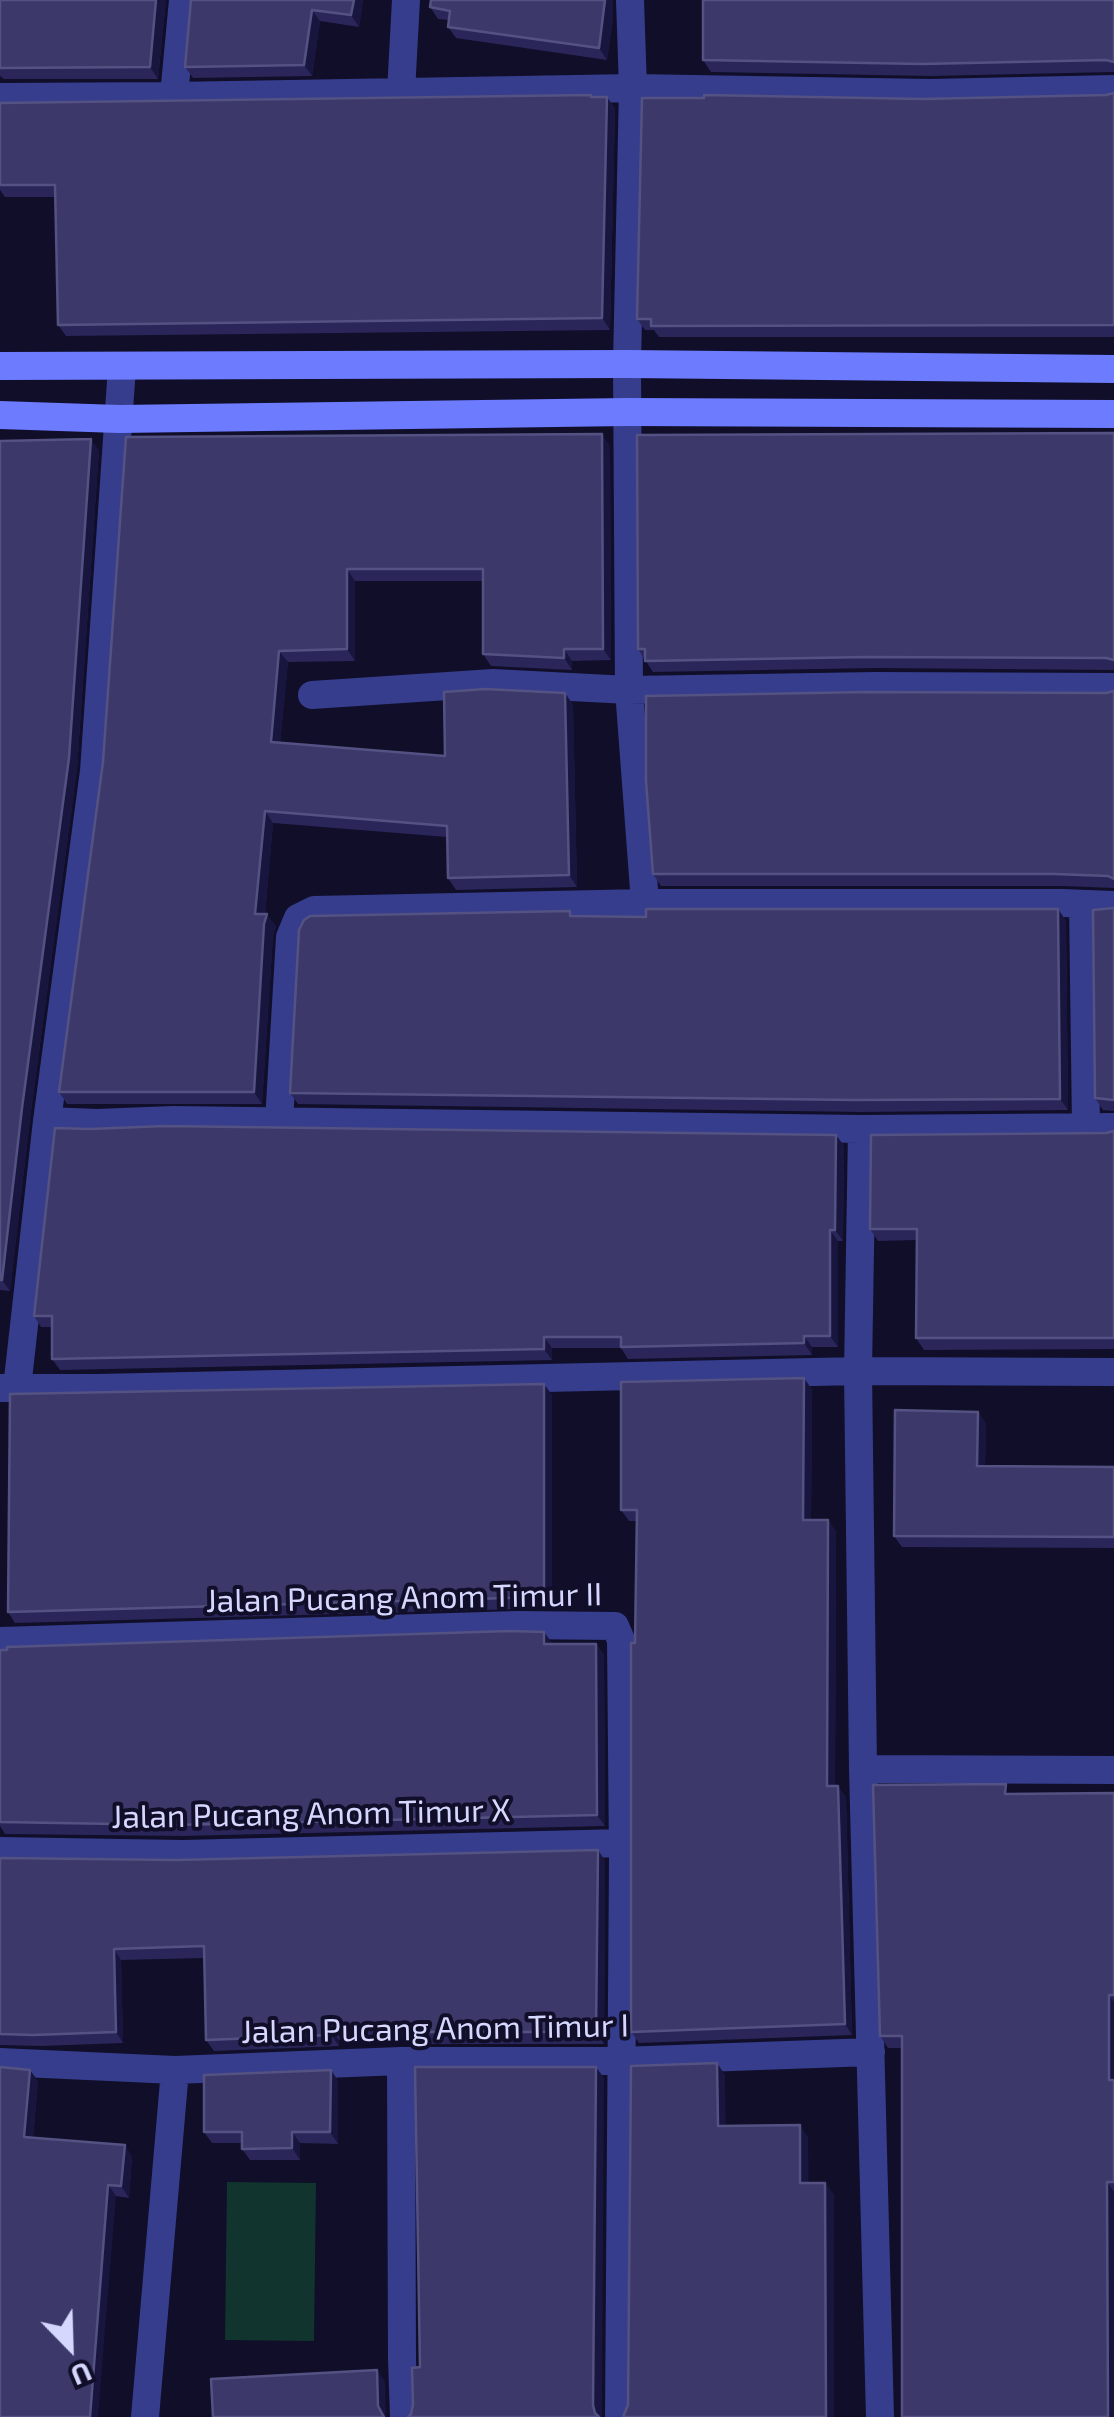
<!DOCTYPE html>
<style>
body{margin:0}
#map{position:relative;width:1114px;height:2417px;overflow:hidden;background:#100e29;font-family:"Exo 2",sans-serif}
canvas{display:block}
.north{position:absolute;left:20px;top:2297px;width:100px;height:100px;-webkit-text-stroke:8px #100e29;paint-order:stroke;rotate:157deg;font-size:28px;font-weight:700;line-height:40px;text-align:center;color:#d6d7ff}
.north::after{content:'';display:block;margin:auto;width:35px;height:45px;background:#d6d7ff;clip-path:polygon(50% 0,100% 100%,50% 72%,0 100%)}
</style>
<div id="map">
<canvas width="1114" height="2417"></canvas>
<div class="north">U</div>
</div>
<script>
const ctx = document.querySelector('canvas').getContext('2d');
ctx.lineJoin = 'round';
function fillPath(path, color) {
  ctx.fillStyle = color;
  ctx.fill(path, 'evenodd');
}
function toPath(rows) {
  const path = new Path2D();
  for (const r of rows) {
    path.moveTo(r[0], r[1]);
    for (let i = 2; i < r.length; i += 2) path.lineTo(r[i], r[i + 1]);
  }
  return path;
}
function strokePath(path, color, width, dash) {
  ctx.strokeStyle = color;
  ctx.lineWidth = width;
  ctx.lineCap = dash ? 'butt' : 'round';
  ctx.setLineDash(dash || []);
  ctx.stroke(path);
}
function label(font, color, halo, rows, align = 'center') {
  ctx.font = font + ' "Exo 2",sans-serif';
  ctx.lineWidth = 8;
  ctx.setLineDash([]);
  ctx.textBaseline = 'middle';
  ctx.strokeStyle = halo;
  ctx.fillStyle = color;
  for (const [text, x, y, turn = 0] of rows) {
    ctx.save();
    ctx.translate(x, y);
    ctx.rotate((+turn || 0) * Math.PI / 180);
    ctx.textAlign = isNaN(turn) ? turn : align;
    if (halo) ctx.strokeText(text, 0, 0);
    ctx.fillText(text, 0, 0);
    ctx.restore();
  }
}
const green = toPath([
 [227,2182,316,2183,314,2341,225,2340]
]);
const minor = toPath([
 [630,0,633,88,627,364,629,690,645,903],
 [401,92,406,0],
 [174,96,183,0],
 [0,97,174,96,633,88,930,93,1114,89],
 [312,695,493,683,629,690,875,686,1114,687],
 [1083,904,1086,1128],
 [47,1121,94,771,122,367],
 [279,1121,290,937,298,918,314,910,645,903,1062,903,1114,905],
 [862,1129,858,1371,863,1769,880,2417],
 [1,1388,98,1388,858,1371,1114,1372],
 [17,1388,47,1121,97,1123,173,1120,862,1129,1114,1127],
 [0,1641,517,1625,615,1626,621,1640,623,1858,619,2417],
 [863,1769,1114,1770],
 [0,1851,183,1854,623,1843],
 [401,2061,402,2359,404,2417],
 [0,2062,175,2070,401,2061,620,2061,871,2052],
 [145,2417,175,2070]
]);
const secondary = toPath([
 [0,366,627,364,1114,369],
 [0,415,119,419,628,412,1114,414]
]);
const wall = toPath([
 [0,0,166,0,158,79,4,79,0,76],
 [191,0,363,0,359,27,320,21,312,76,193,78,185,67],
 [1114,0,1114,72,930,76,711,72,703,60],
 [430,7,613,19,607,60,456,38,448,27,448,20,438,19],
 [1114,93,1114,337,659,337,654,330,645,330,637,319,922,99,1106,95],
 [607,97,615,109,610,330,66,336,58,325,56,197,5,197,0,190,0,103],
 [1114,433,1114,670,875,668,653,672,638,649],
 [126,437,610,446,611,660,572,661,572,670,491,666,483,654,483,581,355,581,355,661,288,662,280,743,445,756,565,693,573,705,577,887,456,890,448,878,447,837,273,823,265,914,276,926,273,936,262,1104,67,1104,59,1092,103,762],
 [0,441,99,450,77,769,30,1119,10,1291,0,1290],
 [1114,691,1114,888,1063,886,661,886,653,874],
 [1114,908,1114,1111,1103,1110,1095,1098],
 [1058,909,1066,921,1068,1110,862,1112,298,1104,290,1093,574,916,646,917],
 [90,1129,836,1135,844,1146,843,1241,838,1241,838,1347,812,1347,812,1355,628,1359,621,1348,552,1348,552,1360,60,1370,52,1359,52,1327,41,1327,34,1316],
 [1114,1131,1114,1349,924,1350,916,1338,917,1240,878,1241,870,1229],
 [804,1378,812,1390,811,1520,828,1520,836,1532,835,1786,846,1797,852,2035,639,2043,631,2032,637,1521,629,1521,621,1510],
 [552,1395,552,1608,15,1623,8,1612],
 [986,1423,985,1466,1114,1467,1114,1548,902,1547,894,1536],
 [544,1632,552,1644,596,1644,604,1655,605,1826,183,1836,5,1834,0,1826,0,1650],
 [1114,1793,1114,2417,902,2048,888,2048,880,2036,1012,1794],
 [598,1850,605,1861,604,2044,422,2044,418,2037,339,2040,339,2046,214,2051,206,2040,204,1958,121,1960,123,2043,41,2046,0,2045,0,1858,176,1860],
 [331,2070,338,2081,338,2144,300,2143,300,2160,250,2160,242,2149,242,2143,212,2143,204,2132],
 [38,2081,33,2138,132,2156,129,2198,116,2196,0,2417]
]);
const shadedWall = toPath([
 [156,0,166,0,158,79,150,67],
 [354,0,363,0,359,27,351,15],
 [605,0,613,0,613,19,607,60,599,48],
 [312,10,320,21,312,76,304,65],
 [607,97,615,109,610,330,602,318],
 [602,434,610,446,611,660,603,649],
 [91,439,99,450,77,769,30,1119,10,1291,2,1280],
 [347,569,355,581,355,661,347,649],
 [564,649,572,661,572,670,564,658],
 [279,651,288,662,279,754,271,742],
 [565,693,573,705,577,887,569,875],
 [265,811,273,823,264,926,255,914],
 [1058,909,1066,921,1068,1110,1060,1099],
 [267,914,276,926,273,936,262,1104,254,1092,264,924],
 [836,1135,844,1146,843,1241,835,1230],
 [830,1230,838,1241,838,1347,830,1336],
 [804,1336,812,1347,812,1355,804,1343],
 [544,1337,552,1348,552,1360,544,1349],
 [804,1378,812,1390,811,1532,803,1520],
 [544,1384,552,1395,552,1608,544,1597],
 [978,1412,986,1423,985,1477,977,1466],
 [828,1520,836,1532,835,1797,827,1786],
 [544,1632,552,1643,552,1655,544,1644],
 [596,1644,604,1655,605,1826,597,1815],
 [838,1786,846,1797,852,2035,845,2024],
 [598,1850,605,1861,604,2044,596,2032],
 [114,1949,121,1960,123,2043,116,2032],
 [1109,1995,1114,2002,1114,2087,1109,2080],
 [331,2029,339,2040,339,2046,331,2035],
 [717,2063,725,2075,726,2138,718,2126],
 [596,2067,604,2078,602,2417,598,2417,593,2405],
 [30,2070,38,2081,32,2148,24,2137],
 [331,2070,338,2081,338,2144,330,2132],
 [800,2125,808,2137,809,2195,800,2183],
 [292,2132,300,2143,300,2160,292,2148],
 [125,2145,132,2156,129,2198,121,2186],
 [1107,2182,1114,2192,1114,2417,1108,2417],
 [825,2183,834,2194,834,2417,826,2417],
 [108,2185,116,2196,98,2417,90,2417],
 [377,2370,385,2381,386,2417,383,2417,378,2406]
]);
const building = toPath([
 [0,0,156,0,150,67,0,68,0,0],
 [191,0,354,0,351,15,312,10,304,65,185,67,191,0],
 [431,0,605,0,599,48,448,27,450,11,430,7,431,0],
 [703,0,1114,0,1114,62,1106,60,922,64,703,60,703,0],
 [1114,93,1114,325,651,326,651,319,637,319,642,98,704,98,704,95,922,99,1106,95,1114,93],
 [591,95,591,97,607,97,602,318,58,325,55,185,0,185,0,103,591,95],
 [1114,433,1114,660,1106,658,867,657,645,661,645,649,638,649,637,435,1114,433],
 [602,434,603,649,564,649,564,658,483,654,483,569,347,569,347,649,279,651,271,742,445,756,444,692,485,689,565,693,569,875,448,878,447,826,265,811,255,914,267,914,264,924,254,1092,59,1092,103,762,126,437,602,434],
 [91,439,69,758,22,1108,2,1280,0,1280,0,441,91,439],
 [1114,691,1114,879,1108,876,1055,874,653,874,646,781,646,696,867,692,1106,693,1114,691],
 [1114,908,1114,1100,1095,1098,1093,910,1114,908],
 [646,909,1058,909,1060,1099,854,1100,290,1093,299,930,304,920,310,916,570,911,570,916,646,917,646,909],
 [165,1126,836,1135,835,1230,830,1230,830,1336,804,1336,804,1343,621,1347,621,1337,544,1337,544,1349,52,1359,52,1316,34,1316,55,1128,90,1129,165,1126],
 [1114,1131,1114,1338,916,1338,917,1229,870,1229,871,1135,1106,1133,1114,1131],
 [804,1378,803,1520,828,1520,827,1786,838,1786,845,2024,631,2032,631,1643,635,1643,637,1510,621,1510,621,1382,804,1378],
 [544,1384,544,1597,8,1612,10,1394,544,1384],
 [895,1410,978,1412,977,1466,1114,1467,1114,1537,894,1536,895,1410],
 [509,1631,544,1632,544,1644,596,1644,597,1815,175,1825,0,1822,0,1650,7,1650,7,1647,509,1631],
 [1006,1784,1005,1794,1114,1793,1114,1995,1109,1995,1109,2080,1114,2080,1114,2182,1107,2182,1108,2417,902,2417,902,2036,880,2036,873,1785,1006,1784],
 [598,1850,596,2032,415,2032,414,2026,331,2029,331,2035,206,2040,204,1946,114,1949,116,2032,33,2035,0,2034,0,1858,176,1860,598,1850],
 [717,2063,718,2126,800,2125,800,2183,825,2183,826,2417,623,2417,628,2405,631,2066,717,2063],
 [0,2067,30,2070,24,2137,125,2145,121,2186,108,2185,90,2417,0,2417,0,2067],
 [415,2067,596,2067,593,2405,595,2413,599,2417,408,2417,411,2414,413,2405,412,2368,420,2367,415,2067],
 [331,2070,330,2132,292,2132,292,2148,242,2149,242,2132,204,2132,204,2075,331,2070],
 [377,2370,378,2406,384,2417,213,2417,211,2379,377,2370]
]);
const streetNames = [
 ["Jalan Pucang Anom Timur II",404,1598,-1],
 ["Jalan Pucang Anom Timur X",311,1814,-1],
 ["Jalan Pucang Anom Timur I",435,2029,-1]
];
fillPath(green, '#11342e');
strokePath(minor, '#363d8c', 28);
strokePath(secondary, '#6d7bff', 28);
fillPath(wall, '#2a2659');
fillPath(shadedWall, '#18153e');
fillPath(building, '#3c396a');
strokePath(building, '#545282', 2.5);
label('32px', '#d6d7ff', '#100e29', streetNames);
</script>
